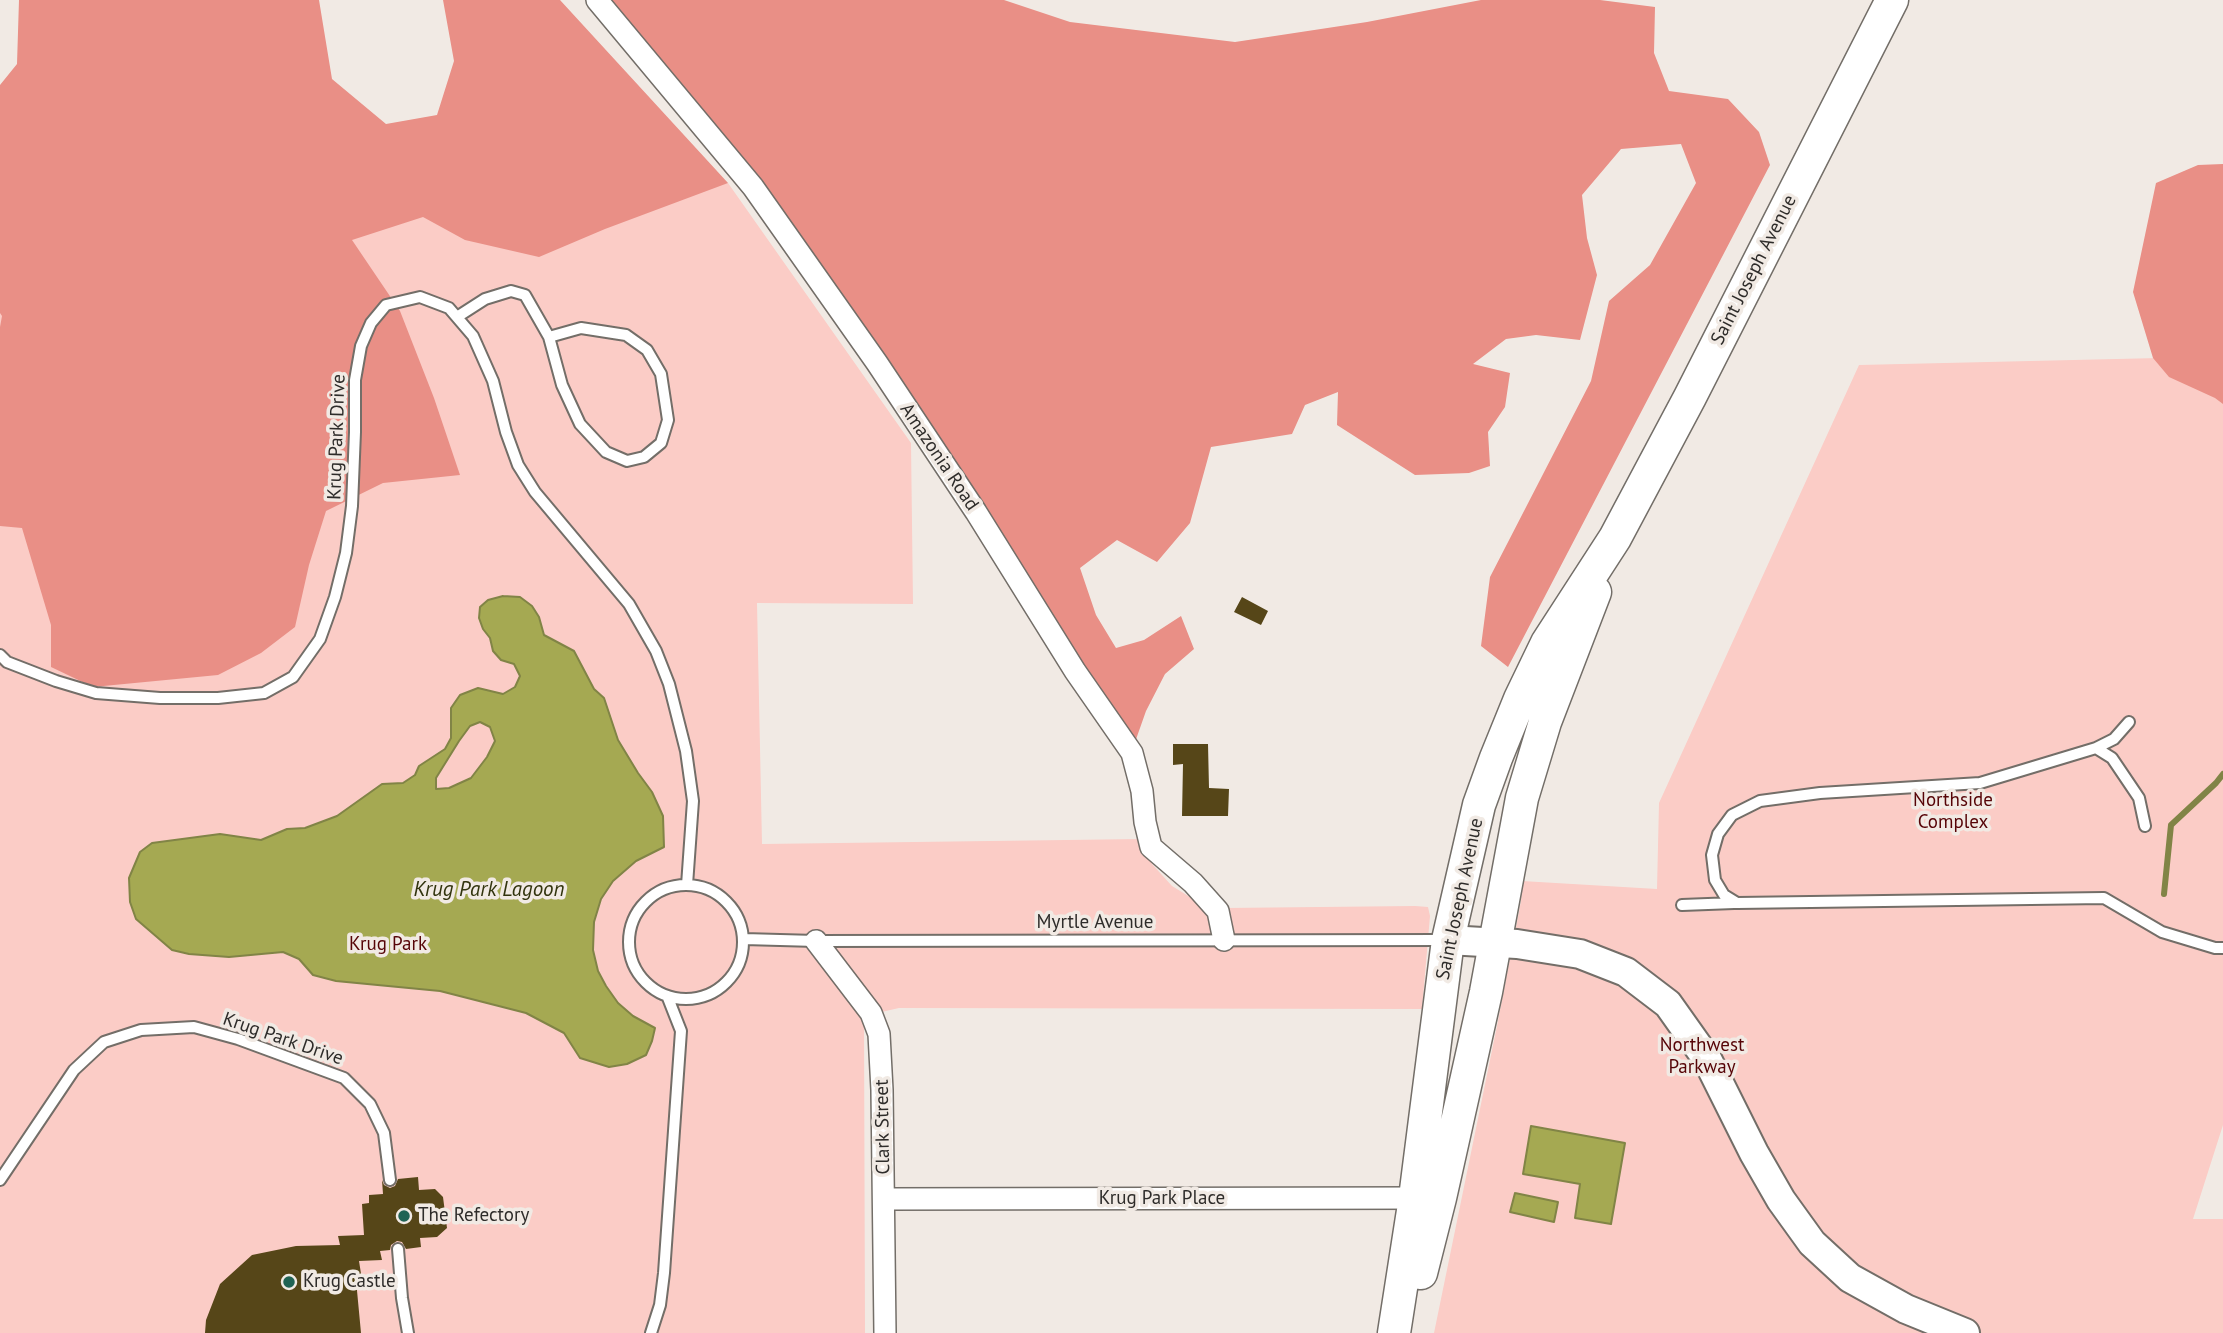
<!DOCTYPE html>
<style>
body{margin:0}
canvas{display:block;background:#f1eae4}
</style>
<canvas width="2223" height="1333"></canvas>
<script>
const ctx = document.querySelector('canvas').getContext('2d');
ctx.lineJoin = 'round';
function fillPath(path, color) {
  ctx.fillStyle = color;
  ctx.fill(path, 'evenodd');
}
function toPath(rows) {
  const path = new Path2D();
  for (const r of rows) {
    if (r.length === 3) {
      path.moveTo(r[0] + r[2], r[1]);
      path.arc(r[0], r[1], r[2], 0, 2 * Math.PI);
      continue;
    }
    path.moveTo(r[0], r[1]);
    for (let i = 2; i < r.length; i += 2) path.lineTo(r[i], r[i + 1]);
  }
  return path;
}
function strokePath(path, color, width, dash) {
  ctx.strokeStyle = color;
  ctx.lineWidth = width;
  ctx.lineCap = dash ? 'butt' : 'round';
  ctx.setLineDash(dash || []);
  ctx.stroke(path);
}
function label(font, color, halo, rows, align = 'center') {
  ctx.font = font + ' "PT Sans",sans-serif';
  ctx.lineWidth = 7;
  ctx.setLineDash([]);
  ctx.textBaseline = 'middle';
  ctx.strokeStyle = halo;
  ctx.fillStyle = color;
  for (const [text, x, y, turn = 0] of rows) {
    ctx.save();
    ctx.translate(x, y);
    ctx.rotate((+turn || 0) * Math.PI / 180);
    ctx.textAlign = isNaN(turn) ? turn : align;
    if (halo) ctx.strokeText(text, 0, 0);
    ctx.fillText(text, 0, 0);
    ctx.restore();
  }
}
const green = toPath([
 [2223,164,2223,1125,2193,1219,2223,1219,2223,1333,1434,1333,1497,1026,1521,901,1522,881,1657,889,1659,803,1859,365,2202,357],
 [728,183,911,443,913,604,757,603,762,844,1142,839,1152,864,1172,886,1198,902,1224,908,1415,906,1428,907,1430,916,1422,1009,899,1008,864,1016,865,1333,0,1333,0,187]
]);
const forest = toPath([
 [19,0,319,0,332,79,386,124,437,115,454,61,443,0,560,0,728,183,605,229,539,257,465,240,423,217,352,240,400,311,434,398,460,475,383,483,326,511,309,565,295,627,261,653,218,675,93,687,51,667,51,625,22,528,0,526,0,327,2,316,0,313,0,85,17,64],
 [599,0,1004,0,1070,22,1235,42,1367,22,1481,0,1600,0,1655,7,1654,53,1669,91,1728,99,1759,132,1770,165,1508,667,1481,646,1490,577,1591,381,1609,301,1650,265,1696,183,1681,144,1621,149,1582,195,1587,238,1597,275,1580,340,1536,335,1506,339,1473,364,1510,373,1505,407,1488,432,1490,466,1469,473,1415,475,1337,425,1338,392,1305,405,1292,434,1211,447,1190,523,1157,562,1117,540,1080,568,1096,615,1116,648,1144,640,1181,616,1194,649,1165,674,1146,711,1134,745,940,448],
 [2223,164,2223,404,2215,398,2169,377,2153,358,2133,292,2156,183,2198,165]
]);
const water = toPath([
 [503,596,520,597,532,606,539,617,544,635,574,651,594,689,604,698,618,740,638,773,652,792,663,816,664,847,636,861,613,881,601,899,594,922,593,950,598,971,606,986,618,1003,633,1016,655,1028,652,1041,646,1055,627,1064,609,1067,580,1058,564,1033,526,1013,440,991,336,981,313,975,299,959,283,952,229,957,189,954,172,950,136,919,130,902,129,878,140,852,152,843,220,834,261,840,287,829,305,828,337,816,382,784,403,783,415,775,419,766,445,749,451,738,451,708,460,695,478,688,503,694,515,687,520,676,514,664,501,660,493,651,490,638,483,629,479,618,480,607,488,600,503,596],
 [480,722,490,727,495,741,487,757,471,778,449,788,436,789,436,778,459,741,470,726,480,722],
 [1531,1126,1625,1143,1611,1224,1575,1218,1580,1184,1523,1174,1531,1126],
 [1515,1193,1558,1202,1554,1222,1510,1212,1515,1193]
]);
const stream = toPath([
 [2164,894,2171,825,2216,783,2223,774]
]);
const building = toPath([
 [1242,597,1268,611,1261,625,1234,612],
 [1173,744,1208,744,1209,788,1229,789,1228,816,1182,816,1183,764,1173,765],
 [418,1177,419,1190,435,1189,443,1197,447,1228,437,1237,420,1238,421,1247,406,1249,402,1242,397,1241,391,1245,390,1250,380,1251,382,1260,359,1261,362,1280,356,1280,361,1333,205,1333,206,1320,220,1284,252,1255,296,1246,340,1245,338,1236,364,1235,362,1204,369,1203,369,1195,383,1194,382,1180,384,1185,390,1188,395,1186,398,1179]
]);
const lane = toPath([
 [457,317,485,299,511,291,525,295,549,337,562,385,580,424,606,452,627,461,644,457,661,443,668,420,661,374,647,350,626,335,581,328,549,337],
 [0,655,7,662,56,681,96,693,160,698,218,698,264,693,293,677,320,639,335,597,346,553,352,506,355,432,355,380,361,346,371,323,386,305,420,297,449,308,473,336,493,381,506,432,518,465,535,492,629,604,656,651,669,684,686,751,693,801,687,885],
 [2096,748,2114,739,2129,722],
 [2145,826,2139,798,2112,758,2096,748,1980,783,1820,793,1760,801,1732,815,1718,834,1712,855,1715,880,1724,895,1737,903,2104,898,2162,932,2215,948,2223,948],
 [686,942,57],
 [1682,905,1734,903],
 [744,939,816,941,1445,940],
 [0,1180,74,1070,104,1042,141,1030,194,1027,238,1039,344,1078,370,1104,384,1133,390,1180],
 [398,1249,402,1298,408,1333],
 [651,1333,660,1305,664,1273,681,1031,668,998]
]);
const street = toPath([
 [597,0,753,187,877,363,976,512,1075,671,1132,753,1142,791,1145,822,1151,847,1193,883,1218,911,1224,940],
 [816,941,871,1013,879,1034,882,1090,885,1333],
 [884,1199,1428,1198]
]);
const secondary = toPath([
 [1448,940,1517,944,1580,954,1626,972,1668,1004,1707,1059,1754,1153,1781,1200,1812,1243,1850,1278,1906,1309,1965,1333]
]);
const primary = toPath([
 [1421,1273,1440,1198,1486,992,1522,798,1545,722,1595,592],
 [1394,1333,1415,1198,1448,940,1479,805,1496,758,1520,699,1547,643,1615,538,1690,397,1892,0]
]);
const markers = [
 [404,1216,7,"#206354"],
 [289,1282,7,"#206354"]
];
const streetNames = [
 ["Saint Joseph Avenue",1754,270,-63],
 ["Krug Park Drive",337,437,-88],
 ["Amazonia Road",939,457,56],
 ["Saint Joseph Avenue",1460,899,-78],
 ["Myrtle Avenue",1095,923],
 ["Krug Park Drive",283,1039,19],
 ["Clark Street",883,1127,-91],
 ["Krug Park Place",1162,1199]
];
const parkNames = [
 ["Northside",1953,801],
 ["Complex",1953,823],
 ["Krug Park",388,945],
 ["Northwest",1702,1046],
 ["Parkway",1702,1068]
];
const poiNames = [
 ["The Refectory",418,1216],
 ["Krug Castle",303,1282]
];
const waterNames = [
 ["Krug Park Lagoon",489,890]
];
fillPath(green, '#fbccc6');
fillPath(forest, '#e98f86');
fillPath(water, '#a5a952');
strokePath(water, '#818446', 2);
strokePath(stream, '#818446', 6);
fillPath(building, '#564618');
strokePath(lane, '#736e68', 14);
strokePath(street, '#736e68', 24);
strokePath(secondary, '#736e68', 32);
strokePath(primary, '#736e68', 35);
strokePath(lane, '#fff', 10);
strokePath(street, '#fff', 21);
strokePath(secondary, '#fff', 28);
strokePath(primary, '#fff', 32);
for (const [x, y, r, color] of markers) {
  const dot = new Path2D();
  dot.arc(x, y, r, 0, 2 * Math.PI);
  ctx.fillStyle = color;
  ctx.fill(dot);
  strokePath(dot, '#f1eae4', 2.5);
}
label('19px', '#2e2c2a', '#f1eae4', streetNames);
label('19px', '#560407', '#f1eae4', parkNames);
label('19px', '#2e2c2a', '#f1eae4', poiNames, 'left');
label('italic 21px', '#32340e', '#f1eae4', waterNames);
</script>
